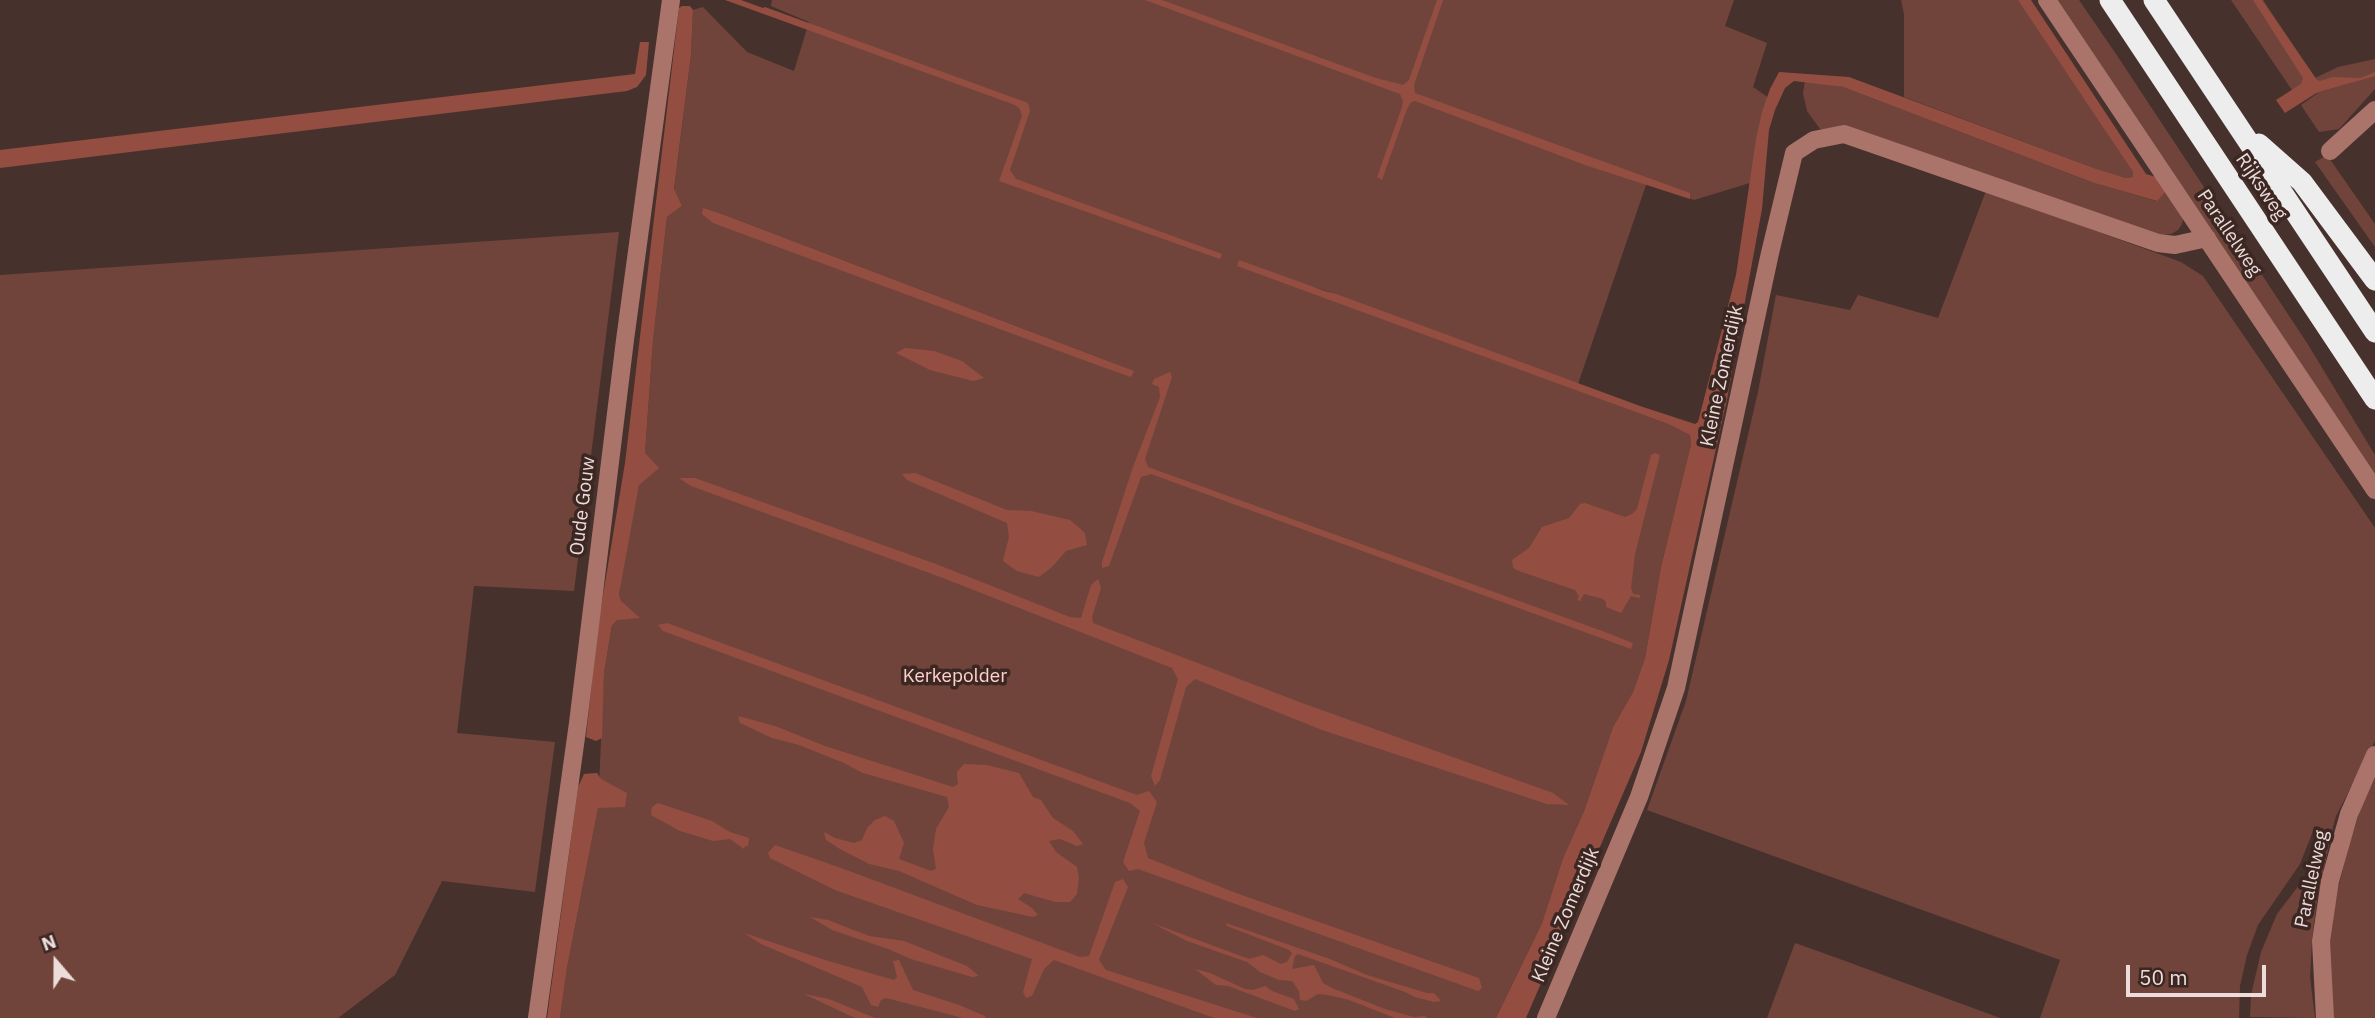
<!DOCTYPE html>
<style>
body{margin:0}
#map{position:relative;width:2375px;height:1018px;overflow:hidden;background:#47312d;font-family:"IBM Plex Sans",sans-serif}
canvas{display:block}
.north{position:absolute;left:21px;top:927px;width:70px;height:70px;-webkit-text-stroke:5px #3c2723;paint-order:stroke;rotate:340deg;font-size:19px;font-weight:700;line-height:28px;text-align:center;color:#ecddda}
.north::after{content:'';display:block;margin:auto;width:24px;height:32px;background:#ecddda;clip-path:polygon(50% 0,100% 100%,50% 72%,0 100%)}
.scale{position:absolute;left:2126px;top:965px;width:140px;height:32px;box-sizing:border-box;border:4px solid #ecddda;border-top:0;padding-left:9px;font-size:21px;line-height:24px;white-space:nowrap;color:#ecddda;-webkit-text-stroke:5px #3c2723;paint-order:stroke}
</style>
<div id="map">
<canvas width="2375" height="1018"></canvas>
<div class="north">N</div>
<div class="scale">50 m</div>
</div>
<script>
const ctx = document.querySelector('canvas').getContext('2d');
ctx.lineJoin = 'round';
function fillPath(path, color) {
  ctx.fillStyle = color;
  ctx.fill(path, 'evenodd');
}
function toPath(rows) {
  const path = new Path2D();
  for (const r of rows) {
    path.moveTo(r[0], r[1]);
    for (let i = 2; i < r.length; i += 2) path.lineTo(r[i], r[i + 1]);
  }
  return path;
}
function strokePath(path, color, width, dash) {
  ctx.strokeStyle = color;
  ctx.lineWidth = width;
  ctx.lineCap = dash ? 'butt' : 'round';
  ctx.setLineDash(dash || []);
  ctx.stroke(path);
}
function label(font, color, halo, rows, align = 'center') {
  ctx.font = font + ' "IBM Plex Sans",sans-serif';
  ctx.lineWidth = 7;
  ctx.setLineDash([]);
  ctx.textBaseline = 'middle';
  ctx.strokeStyle = halo;
  ctx.fillStyle = color;
  for (const [text, x, y, turn = 0] of rows) {
    ctx.save();
    ctx.translate(x, y);
    ctx.rotate((+turn || 0) * Math.PI / 180);
    ctx.textAlign = isNaN(turn) ? turn : align;
    if (halo) ctx.strokeText(text, 0, 0);
    ctx.fillText(text, 0, 0);
    ctx.restore();
  }
}
const green = toPath([
 [772,0,1734,0,1725,26,1767,43,1753,87,1769,98,1753,182,1694,200,1647,182,1578,384,1337,294,1238,265,1668,424,1690,435,1691,444,1661,567,1645,658,1633,692,1613,727,1584,811,1563,858,1542,923,1496,1018,560,1018,567,968,598,808,604,673,612,625,621,601,619,594,623,553,627,546,645,453,653,341,667,217,682,206,674,190,691,55,693,10,703,7,747,52,794,71,809,22,771,6],
 [703,209,722,214,1134,371],
 [1901,0,2020,0,2133,172,2133,177,2126,178,2094,168,1904,97,1904,14],
 [2058,0,2079,0,2116,54,2307,343,2375,455,2375,475],
 [2231,0,2263,0,2315,78,2338,67,2375,59,2375,89,2339,129,2319,132,2301,105,2318,93,2294,93],
 [1805,81,1843,87,2094,183,2156,201,2166,191,2183,219,2182,224,2178,230,2171,234,2160,235,1832,129,1820,129,1807,111,1803,93],
 [2327,155,2375,224,2375,247,2315,162],
 [1986,191,2181,262,2203,276,2375,528,2375,741,2336,816,2333,827,2317,899,2312,939,2310,977,2315,1018,2250,1017,2251,995,2261,952,2277,914,2309,872,2320,829,2313,831,2300,864,2258,925,2247,955,2240,986,2239,1018,2040,1018,2060,960,1647,810,1686,701,1758,392,1776,295,1850,310,1858,295,1938,318],
 [619,232,574,591,474,586,457,733,555,742,535,892,442,881,395,975,338,1018,0,1018,0,275],
 [2375,778,2375,1018,2334,1018,2329,980,2330,933,2338,889,2349,845,2361,807],
 [1795,943,1837,958,2000,1018,1767,1018]
]);
const water = toPath([
 [725,0,741,0,763,8,765,7,1028,103,1030,111,1010,170,1016,179,1222,254,1220,259,999,181,1022,116,1020,109,1015,105],
 [1145,0,1162,0,1376,78,1403,85,1409,80,1437,0,1443,0,1414,85,1415,93,1690,193,1690,199,1585,165,1415,101,1411,102,1407,109,1382,180,1377,177,1402,107,1403,101,1400,94],
 [2018,0,2031,0,2146,174,2156,177,2166,191,2157,201,2094,183,1843,87,1794,81,1785,88,1775,110,1769,130,1762,209,1727,399,1669,660,1641,752,1526,1018,1496,1018,1542,923,1563,858,1584,811,1613,727,1633,692,1645,658,1661,567,1691,444,1690,435,1668,424,1237,266,1239,260,1325,291,1337,294,1640,406,1695,424,1698,422,1736,275,1756,139,1762,112,1770,89,1779,72,1849,77,2094,168,2126,178,2133,177,2133,172],
 [2253,0,2262,0,2317,80,2320,81,2333,77,2361,78,2375,72,2375,76,2318,92,2285,113,2276,100,2301,84,2303,78],
 [682,6,690,6,693,10,691,55,674,189,682,206,667,217,653,341,645,453,659,468,639,485,619,594,621,601,640,618,617,620,612,625,604,673,602,738,596,741,586,737,598,625,625,463,679,8],
 [640,42,649,42,646,75,637,87,627,91,0,168,0,150,635,74],
 [703,208,722,214,1134,371,1131,377,1097,365,713,223,702,214],
 [905,348,934,351,962,361,984,378,973,381,930,370,896,353],
 [1170,372,1172,377,1145,459,1148,467,1605,632,1633,643,1631,649,1151,474,1141,477,1109,566,1102,568,1102,562,1133,467,1160,397,1159,387,1152,384,1154,379],
 [1655,453,1660,455,1635,554,1631,588,1633,594,1640,595,1640,598,1631,596,1621,613,1606,607,1606,602,1603,599,1584,594,1580,601,1577,600,1579,596,1575,590,1516,570,1513,567,1512,560,1529,548,1542,527,1569,518,1580,504,1585,503,1625,517,1632,514,1637,509,1651,455],
 [915,473,1007,510,1031,511,1070,520,1085,533,1087,545,1066,551,1052,567,1039,577,1017,571,1003,561,1009,537,1007,523,907,480,902,474],
 [679,478,695,478,936,564,1070,617,1081,618,1091,585,1098,579,1101,588,1092,617,1093,623,1302,703,1553,793,1569,805,1547,804,1322,730,1195,679,1186,687,1160,780,1155,786,1151,776,1178,679,1172,668,943,578,691,486],
 [667,623,1137,795,1149,791,1157,802,1144,843,1148,858,1236,893,1479,978,1482,988,1478,991,1138,869,1129,871,1123,862,1140,811,1130,803,663,631,658,625],
 [738,716,775,726,825,746,953,787,958,784,957,772,964,764,987,765,1019,773,1033,797,1041,800,1053,818,1073,831,1083,844,1077,846,1060,839,1049,841,1056,852,1077,867,1079,878,1077,894,1070,902,1055,902,1024,893,1018,899,1032,908,1038,915,1033,917,977,905,899,871,869,864,840,849,826,840,824,832,835,838,854,843,862,840,867,828,875,820,885,816,894,821,904,843,899,859,931,871,936,869,933,849,936,829,949,807,947,797,863,773,844,763,799,745,772,738,740,723],
 [597,773,601,779,627,793,625,807,598,808,567,968,560,1018,547,1018,578,787,584,774],
 [658,803,712,821,730,832,749,838,748,846,745,846,744,849,730,839,713,841,680,831,651,815,652,807],
 [775,845,841,868,1080,957,1089,956,1115,882,1123,879,1128,887,1099,960,1106,970,1257,1018,1214,1018,1054,960,1044,969,1032,996,1026,998,1023,992,1032,959,835,890,770,858,768,853],
 [810,917,828,920,869,936,904,941,967,966,979,976,972,977,911,959,888,949,832,930],
 [1152,923,1249,959,1263,955,1281,964,1287,962,1292,953,1289,950,1227,926,1226,923,1330,959,1367,975,1427,993,1434,993,1441,1001,1434,1002,1415,997,1405,992,1298,954,1295,956,1292,969,1314,965,1323,983,1332,988,1385,1009,1414,1017,1425,1016,1427,1018,1395,1018,1349,1000,1328,995,1318,994,1306,1001,1300,1000,1299,991,1292,981,1279,980,1260,972,1247,962,1187,941],
 [744,933,825,960,894,980,897,977,893,961,899,960,913,990,959,1005,985,1016,986,1018,963,1018,886,998,881,1000,878,1007,871,1005,862,987,761,944],
 [1195,969,1210,973,1245,989,1253,990,1265,986,1272,991,1294,999,1299,1009,1295,1011,1228,986,1216,985],
 [804,994,829,999,875,1018,855,1018]
]);
const minor = toPath([
 [2047,0,2375,490],
 [2330,151,2375,110],
 [537,1018,578,723,625,340,671,0],
 [1546,1018,1639,797,1676,688,1770,253,1794,153,1814,140,1844,134,2158,243,2175,245,2207,238],
 [2325,1018,2321,941,2330,881,2349,814,2375,755]
]);
const highway = toPath([
 [2110,0,2375,399],
 [2154,0,2375,332],
 [2259,144,2302,182,2375,280]
]);
const streetNames = [
 ["Rijksweg",2261,187,56],
 ["Parallelweg",2229,233,56],
 ["Kleine Zomerdijk",1722,376,-78],
 ["Oude Gouw",583,506,-83],
 ["Parallelweg",2312,879,-78],
 ["Kleine Zomerdijk",1566,915,-67]
];
const parkNames = [
 ["Kerkepolder",955,677]
];
fillPath(green, '#71443b');
fillPath(water, '#934e41');
strokePath(minor, '#aa746a', 18);
strokePath(highway, '#ededed', 21);
label('19px', '#ecddda', '#3c2723', streetNames);
label('19px', '#fed2ca', '#3c2723', parkNames);
</script>
